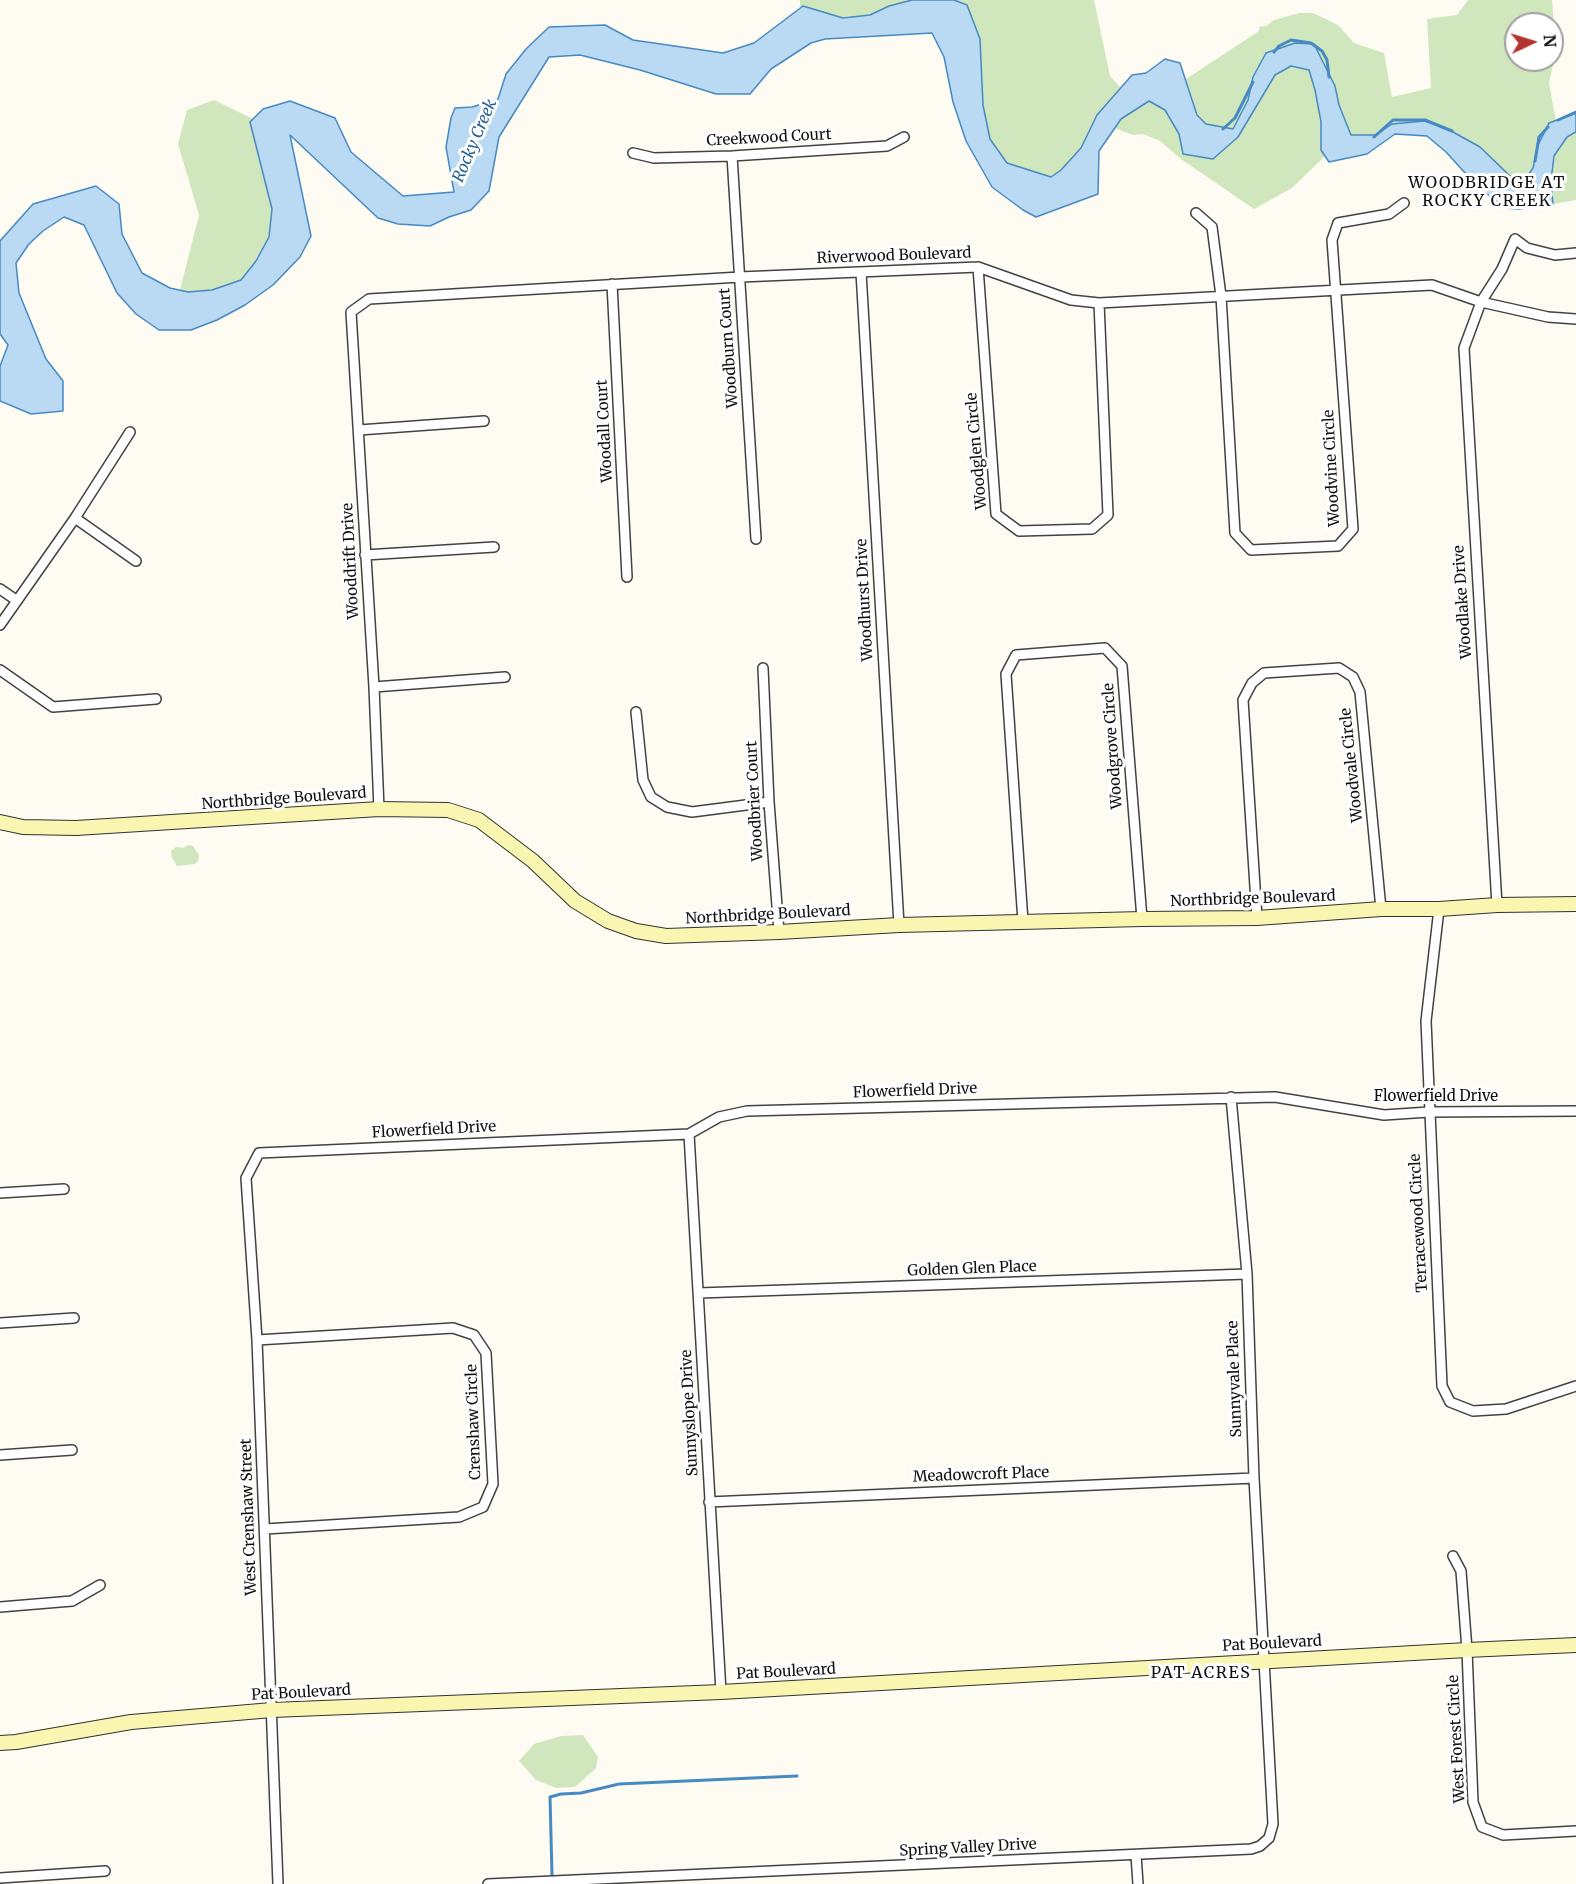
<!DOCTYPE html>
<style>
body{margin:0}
#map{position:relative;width:1576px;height:1884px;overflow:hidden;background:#fefcf2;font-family:Merriweather,serif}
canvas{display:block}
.north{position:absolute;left:1504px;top:12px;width:60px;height:60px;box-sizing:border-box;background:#fff;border:2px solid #9f9f9f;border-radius:50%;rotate:86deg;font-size:16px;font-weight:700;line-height:24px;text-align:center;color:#0f0f0f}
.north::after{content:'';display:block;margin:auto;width:21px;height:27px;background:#b53431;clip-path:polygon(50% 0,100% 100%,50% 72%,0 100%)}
</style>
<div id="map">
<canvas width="1576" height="1884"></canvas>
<div class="north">N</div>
</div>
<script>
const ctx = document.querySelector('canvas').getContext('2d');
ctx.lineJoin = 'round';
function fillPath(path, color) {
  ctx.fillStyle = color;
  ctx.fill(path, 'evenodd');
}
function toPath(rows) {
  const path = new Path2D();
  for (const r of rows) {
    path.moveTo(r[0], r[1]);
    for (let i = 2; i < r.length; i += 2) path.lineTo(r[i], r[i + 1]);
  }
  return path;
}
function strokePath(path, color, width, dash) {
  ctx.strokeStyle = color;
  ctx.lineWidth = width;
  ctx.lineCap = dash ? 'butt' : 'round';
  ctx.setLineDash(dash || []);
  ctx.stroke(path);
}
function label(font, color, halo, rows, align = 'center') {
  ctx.font = font + ' Merriweather,serif';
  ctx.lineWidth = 6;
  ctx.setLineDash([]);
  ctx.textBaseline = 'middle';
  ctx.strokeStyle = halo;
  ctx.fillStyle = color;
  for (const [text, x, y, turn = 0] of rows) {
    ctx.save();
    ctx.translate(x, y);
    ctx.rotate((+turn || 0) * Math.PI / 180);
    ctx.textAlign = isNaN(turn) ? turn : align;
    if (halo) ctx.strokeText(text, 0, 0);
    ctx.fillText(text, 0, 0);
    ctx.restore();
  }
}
const green = toPath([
 [800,0,912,0,889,6,870,15,843,18,803,6,800,8],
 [954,0,1094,0,1110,76,1120,87,1097,115,1081,148,1061,170,1051,177,1007,163,990,139,983,105,982,72,967,5],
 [1468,0,1552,0,1555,39,1554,60,1549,83,1556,121,1549,124,1538,145,1533,168,1522,184,1444,127,1424,121,1392,124,1376,135,1351,135,1339,105,1335,86,1314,44,1253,77,1248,100,1233,129,1206,124,1197,115,1186,79,1259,31,1259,27,1266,26,1274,20,1299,13,1313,13,1338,25,1354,43,1384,53,1392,97,1431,88,1427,19,1457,15],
 [1516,24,1552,24,1552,60,1516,60],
 [1291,66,1309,70,1315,90,1321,122,1321,150,1325,156,1292,188,1254,209,1181,159,1160,141,1143,134,1133,135,1114,128,1121,119,1149,101,1165,110,1179,134,1183,154,1213,159,1238,137,1275,75],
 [214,100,253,119,250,123,272,209,269,237,256,261,241,280,212,290,188,292,180,290,199,215,178,144,187,110],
 [1576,132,1576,200,1553,204,1551,181,1554,156,1567,137],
 [188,845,193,846,199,855,198,861,195,864,177,866,172,858,171,851,176,847,183,848],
 [583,1735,598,1757,596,1768,575,1787,556,1788,536,1780,519,1761,534,1744,561,1736]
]);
const water = toPath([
 [912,0,954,0,967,5,980,39,983,105,990,139,1007,163,1051,177,1061,170,1081,148,1097,115,1132,75,1146,73,1165,59,1180,63,1197,115,1206,124,1233,129,1248,100,1253,77,1266,53,1295,43,1314,44,1335,86,1339,105,1351,135,1376,135,1392,124,1424,121,1444,127,1480,147,1509,175,1522,184,1533,168,1538,145,1549,123,1576,113,1576,132,1567,137,1554,156,1551,181,1553,204,1519,209,1504,208,1476,185,1446,152,1427,136,1395,134,1367,154,1329,162,1321,150,1321,122,1315,90,1309,70,1291,66,1275,75,1238,137,1213,159,1183,154,1179,134,1165,110,1149,101,1121,119,1099,151,1098,194,1036,217,1023,210,992,187,966,141,953,102,944,57,932,33,825,39,811,43,771,69,750,94,716,94,640,70,580,55,549,57,499,137,489,191,471,210,449,217,430,226,398,224,378,218,290,135,311,236,300,257,273,285,245,305,217,320,191,330,159,330,136,314,117,293,84,225,64,217,43,231,29,244,16,263,19,293,46,359,63,381,63,411,31,414,0,401,0,366,8,345,0,334,0,241,33,204,96,186,119,204,122,234,142,273,170,288,188,292,212,290,241,280,256,261,269,237,272,209,250,122,263,109,290,101,335,118,351,152,403,196,454,192,446,147,451,118,455,108,472,107,498,99,506,74,526,49,549,27,605,25,633,40,723,53,754,43,803,6,843,18,870,15,889,6,912,0]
]);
const stream = toPath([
 [1274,52,1279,46,1291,40,1311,43,1322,51,1327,60,1329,77],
 [1558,120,1576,112],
 [1223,129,1235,118,1253,82],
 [1374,137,1393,120,1425,120,1452,131],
 [1535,161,1539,137,1548,127],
 [552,1875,550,1797,561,1794,581,1793,619,1784,797,1776]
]);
const street = toPath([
 [633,153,654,158,732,156,887,146,904,137],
 [732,156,756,539],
 [1196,213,1212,227,1221,296,1235,533,1251,550,1338,546,1353,529,1332,240,1338,223,1389,214,1404,203],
 [978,267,996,514,1019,531,1092,529,1108,515,1099,303],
 [861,272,899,925],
 [612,284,627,577],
 [359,430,484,421],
 [75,518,136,561],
 [365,555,494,547],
 [0,589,16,600],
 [0,625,75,518,130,432],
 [763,668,769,802,779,932],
 [0,670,53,707,156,699],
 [374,687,505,677],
 [636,712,643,780,651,797,667,807,692,812,769,802],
 [379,809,374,687,351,312,369,299,740,277,978,267,1071,300,1099,303,1432,285,1481,302,1548,317,1576,319],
 [1497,905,1464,348,1481,302,1502,269,1515,239,1527,248,1555,255,1576,253],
 [1439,909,1426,1021,1442,1386,1450,1402,1473,1411,1506,1409,1576,1386],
 [1257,918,1243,700,1252,683,1264,673,1339,668,1353,677,1360,692,1381,909],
 [1023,922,1006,674,1016,655,1105,648,1122,666,1142,919],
 [689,1134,721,1692],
 [0,1193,64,1189],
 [699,1293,1247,1274],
 [0,1323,74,1318],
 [257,1340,453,1328,474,1335,486,1353,493,1484,483,1507,459,1517,265,1529],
 [0,1455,72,1450],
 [709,1502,1254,1478],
 [1453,1556,1461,1571,1467,1650,1473,1802,1482,1827,1503,1835,1576,1831],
 [0,1607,72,1601,100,1585],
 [1136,1855,1138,1884],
 [0,1878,105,1871],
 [278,1884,257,1340,246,1178,259,1153,689,1134,719,1117,747,1111,1275,1097,1384,1115,1429,1112,1576,1111],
 [488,1884,1251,1849,1260,1846,1269,1838,1273,1824,1254,1478,1247,1274,1231,1097]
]);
const secondary = toPath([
 [0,822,23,827,76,828,379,809,448,810,479,820,533,861,575,901,608,921,636,931,666,936,779,932,899,925,1142,919,1257,918,1381,909,1439,909,1497,905,1576,904],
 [0,1743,16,1742,131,1722,272,1710,721,1692,1467,1650,1576,1645]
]);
const streetNames = [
 ["Creekwood Court",769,138,-3],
 ["Riverwood Boulevard",894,256,-2],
 ["Woodburn Court",729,348,-94],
 ["Woodall Court",605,431,-93],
 ["Woodglen Circle",977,451,-95],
 ["Woodvine Circle",1332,468,-93],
 ["Wooddrift Drive",351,561,-93],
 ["Woodhurst Drive",865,600,-93],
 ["Woodlake Drive",1463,602,-94],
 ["Woodgrove Circle",1113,746,-94],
 ["Woodvale Circle",1352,765,-96],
 ["Northbridge Boulevard",284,799,-4],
 ["Woodbrier Court",755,801,-93],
 ["Northbridge Boulevard",1253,899,-2],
 ["Northbridge Boulevard",768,915,-3],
 ["Flowerfield Drive",915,1091,-2],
 ["Flowerfield Drive",1436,1097],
 ["Flowerfield Drive",434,1130,-3],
 ["Terracewood Circle",1419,1223,-93],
 ["Golden Glen Place",972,1269,-2],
 ["Sunnyvale Place",1235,1379,-92],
 ["Sunnyslope Drive",690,1413,-93],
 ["Crenshaw Circle",474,1422,-92],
 ["Meadowcroft Place",981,1475,-2],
 ["West Crenshaw Street",249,1517,-92],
 ["Pat Boulevard",1272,1644,-3],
 ["Pat Boulevard",786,1672,-3],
 ["Pat Boulevard",301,1693,-3],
 ["West Forest Circle",1457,1739,-93],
 ["Spring Valley Drive",968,1848,-3]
];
const waterNames = [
 ["Rocky Creek",475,141,-67]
];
const neighbourhoodNames = [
 ["WOODBRIDGE AT",1487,183],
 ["ROCKY CREEK",1487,201],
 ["PAT ACRES",1201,1673]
];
fillPath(green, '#d0e6bd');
fillPath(water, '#bad9f2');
strokePath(water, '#4789c3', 1.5);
strokePath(stream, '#4789c3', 3);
strokePath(street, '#424242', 12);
strokePath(secondary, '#313131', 16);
strokePath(street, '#fff', 9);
strokePath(secondary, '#f9f6b2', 14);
label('15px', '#0f0f0f', '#fff', streetNames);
label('italic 16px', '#215b98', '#fff', waterNames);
ctx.letterSpacing = '1.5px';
label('16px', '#0f0f0f', '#fff', neighbourhoodNames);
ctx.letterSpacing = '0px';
</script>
